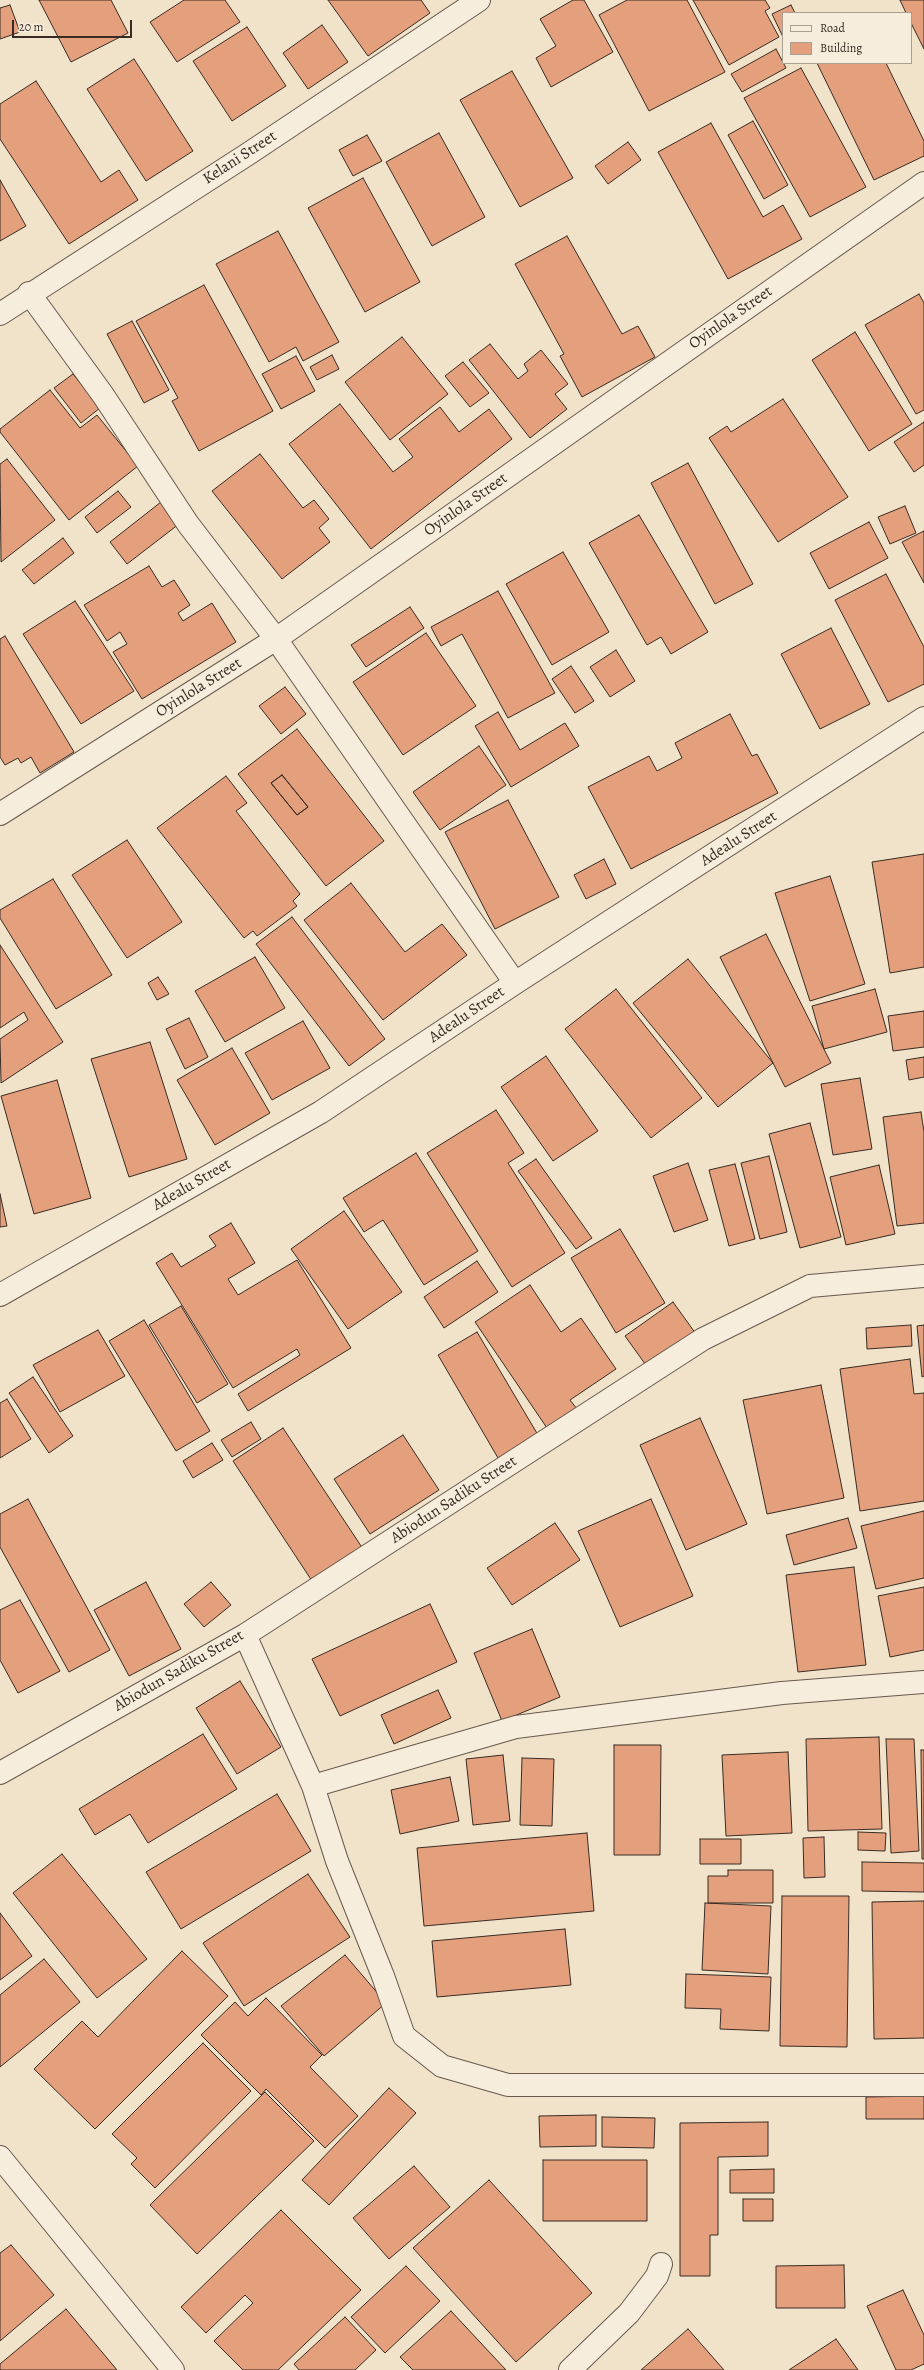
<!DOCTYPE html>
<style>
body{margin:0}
#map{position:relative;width:924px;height:2370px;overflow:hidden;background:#f1e3ca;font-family:Alegreya,serif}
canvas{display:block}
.legend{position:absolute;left:782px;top:12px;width:130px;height:52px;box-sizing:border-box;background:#f6eddd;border:1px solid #aa9f93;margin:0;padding:5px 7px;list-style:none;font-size:12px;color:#392b23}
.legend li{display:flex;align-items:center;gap:8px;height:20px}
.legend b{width:20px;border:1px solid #aa9f93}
.scale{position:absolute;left:12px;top:20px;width:120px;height:18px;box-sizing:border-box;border:2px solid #392b23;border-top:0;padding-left:5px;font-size:12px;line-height:14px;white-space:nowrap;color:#392b23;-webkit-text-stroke:3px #f6eddd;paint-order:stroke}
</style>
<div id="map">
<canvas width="924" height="2370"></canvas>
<ul class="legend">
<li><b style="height:5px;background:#f6eddd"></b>Road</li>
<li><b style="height:11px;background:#e4a07d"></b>Building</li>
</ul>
<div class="scale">20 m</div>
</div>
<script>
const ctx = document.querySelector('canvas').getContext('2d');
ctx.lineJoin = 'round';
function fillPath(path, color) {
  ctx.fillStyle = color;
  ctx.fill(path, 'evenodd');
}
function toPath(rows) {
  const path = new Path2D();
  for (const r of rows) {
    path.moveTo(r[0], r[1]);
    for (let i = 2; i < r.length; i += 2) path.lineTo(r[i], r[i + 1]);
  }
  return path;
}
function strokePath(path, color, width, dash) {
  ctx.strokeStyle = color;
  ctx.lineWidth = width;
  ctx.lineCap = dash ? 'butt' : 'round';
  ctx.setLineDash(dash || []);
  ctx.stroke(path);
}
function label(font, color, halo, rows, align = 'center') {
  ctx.font = font + ' Alegreya,serif';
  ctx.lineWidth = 4;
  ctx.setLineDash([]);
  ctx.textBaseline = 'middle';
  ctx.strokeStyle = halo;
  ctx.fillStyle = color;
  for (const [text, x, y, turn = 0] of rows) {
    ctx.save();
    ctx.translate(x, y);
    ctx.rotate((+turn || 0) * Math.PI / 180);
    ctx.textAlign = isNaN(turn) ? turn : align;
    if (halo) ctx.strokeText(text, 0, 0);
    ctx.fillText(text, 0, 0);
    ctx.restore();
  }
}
const building = toPath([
 [39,0,111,0,128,33,71,62,39,0],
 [184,0,225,0,240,22,177,62,150,22,184,0],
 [328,0,421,0,430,13,368,56,328,0],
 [573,0,584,0,613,52,551,87,536,58,556,46,540,19,573,0],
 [627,0,687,0,725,72,649,111,599,15,627,0],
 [693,0,765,0,770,8,765,11,779,37,729,65,693,0],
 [900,0,924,0,924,49,911,23,911,13,906,13,900,0],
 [10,5,20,32,0,39,0,8,10,5],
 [791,5,795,13,783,13,783,37,772,14,791,5],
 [322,25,348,62,308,89,283,53,322,25],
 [247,27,286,86,232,121,193,61,247,27],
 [776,49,786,68,742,92,731,74,776,49],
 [134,59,193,151,146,181,87,89,134,59],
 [817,63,886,63,924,141,924,156,874,180,817,63],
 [801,68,866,187,810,217,744,98,801,68],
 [512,71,573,178,520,207,460,100,512,71],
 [36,81,101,182,119,170,138,200,69,244,0,139,0,104,36,81],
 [753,121,788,185,764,199,728,135,753,121],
 [711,123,763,217,783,205,802,239,728,279,658,152,711,123],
 [439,133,485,217,432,246,386,162,439,133],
 [367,135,382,161,353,176,339,150,367,135],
 [628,142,641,160,608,184,595,166,628,142],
 [363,178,420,282,365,312,308,208,363,178],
 [0,180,26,226,0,241,0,180],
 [278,231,339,342,303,361,296,347,269,362,216,264,278,231],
 [567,236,622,334,638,326,655,357,582,397,560,356,564,354,515,264,567,236],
 [204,285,273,411,199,451,172,401,178,398,136,321,204,285],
 [919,294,924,303,924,410,916,414,865,325,919,294],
 [132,321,169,390,144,403,107,334,132,321],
 [855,332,912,424,869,451,812,360,855,332],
 [402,337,448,394,390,440,345,382,402,337],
 [490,344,518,379,528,371,524,364,541,350,568,384,555,394,567,409,530,438,469,360,490,344],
 [332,355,339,369,317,380,310,367,332,355],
 [296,356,315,391,281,409,262,374,296,356],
 [463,362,489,393,470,407,445,376,463,362],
 [73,374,100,408,81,423,54,388,73,374],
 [50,390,80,428,97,415,138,466,69,520,0,432,0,429,50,390],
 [783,399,848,497,778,542,709,438,727,426,731,432,783,399],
 [340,404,393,472,413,457,399,439,440,407,459,432,489,409,512,439,371,549,289,444,340,404],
 [924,422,924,465,914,472,894,442,924,422],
 [260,454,303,508,314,500,329,519,319,528,330,542,282,579,212,491,260,454],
 [7,459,55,520,1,562,0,464,7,459],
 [688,463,753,584,715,604,651,483,688,463],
 [118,491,131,507,97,533,85,517,118,491],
 [161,502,179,524,127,564,110,542,161,502],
 [905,506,916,533,890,544,878,517,905,506],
 [639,515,708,632,671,654,661,637,647,645,589,543,639,515],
 [869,522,888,558,829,589,810,553,869,522],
 [924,531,924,583,902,542,924,531],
 [63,538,74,553,34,584,22,570,63,538],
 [563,552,609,632,552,665,506,584,563,552],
 [149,566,162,587,174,580,190,605,178,613,183,621,212,603,236,642,142,699,113,652,127,644,120,632,107,641,84,605,149,566],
 [886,574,924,647,924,684,888,702,835,600,886,574],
 [498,591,555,693,508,718,462,634,441,646,431,627,498,591],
 [75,601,134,691,81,724,23,634,75,601],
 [410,607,424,628,366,667,351,645,410,607],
 [831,628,870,704,820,729,781,654,831,628],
 [426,633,476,706,403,755,353,682,426,633],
 [5,636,74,752,40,773,31,757,21,763,18,758,5,765,0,757,0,639,5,636],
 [616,650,635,681,610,697,590,667,616,650],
 [571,666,594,701,575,713,552,679,571,666],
 [285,687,306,714,281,734,259,706,285,687],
 [498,712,520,750,565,723,579,746,511,787,475,726,498,712],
 [730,714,752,756,757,754,778,793,631,869,588,787,649,756,657,771,682,758,675,743,730,714],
 [297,729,384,841,326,886,238,774,297,729],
 [282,775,308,807,297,815,271,783,282,775],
 [479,746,506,785,440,830,413,792,479,746],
 [282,775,308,807,297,815,271,783,282,775],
 [226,776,247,803,236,811,300,894,293,901,297,906,257,936,253,931,244,938,157,828,226,776],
 [508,800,559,897,495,929,445,832,508,800],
 [127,840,182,922,127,958,72,875,127,840],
 [924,854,924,967,890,973,872,862,924,854],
 [604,859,616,884,586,899,574,875,604,859],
 [830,876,865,984,810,1001,775,893,830,876],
 [53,879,112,975,56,1009,0,918,0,910,53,879],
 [351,883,405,952,442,924,467,955,383,1020,304,920,351,883],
 [292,917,385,1039,349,1066,256,944,292,917],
 [766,934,831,1063,785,1087,720,957,766,934],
 [0,945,63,1042,1,1083,0,1039,28,1020,24,1012,0,1028,0,945],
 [255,957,285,1008,225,1042,195,991,255,957],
 [688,959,773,1063,718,1107,633,1003,688,959],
 [158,977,169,994,157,1000,148,983,158,977],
 [616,989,702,1098,651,1138,565,1029,616,989],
 [875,989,887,1032,824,1049,812,1006,875,989],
 [924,1011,924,1047,893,1051,888,1016,924,1011],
 [189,1018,208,1057,185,1069,166,1029,189,1018],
 [303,1021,330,1068,272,1100,245,1053,303,1021],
 [150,1042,187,1159,129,1177,91,1059,150,1042],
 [232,1048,270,1113,215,1145,177,1080,232,1048],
 [546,1056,598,1131,553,1161,501,1087,546,1056],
 [924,1057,924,1077,909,1080,906,1060,924,1057],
 [860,1078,872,1149,833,1155,821,1084,860,1078],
 [57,1080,91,1198,34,1214,1,1096,57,1080],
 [496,1110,524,1153,508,1163,565,1253,512,1287,427,1153,496,1110],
 [921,1112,924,1132,924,1223,897,1226,883,1117,921,1112],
 [810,1123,841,1237,800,1248,769,1134,810,1123],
 [416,1153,478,1251,424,1285,383,1220,364,1232,343,1198,416,1153],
 [769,1156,787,1232,760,1239,741,1163,769,1156],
 [536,1159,592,1238,576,1249,518,1171,536,1159],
 [688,1163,708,1220,674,1232,653,1176,688,1163],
 [735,1164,755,1239,729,1246,709,1170,735,1164],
 [879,1165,895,1234,846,1245,830,1177,879,1165],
 [0,1194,7,1226,0,1227,0,1194],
 [344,1211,402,1292,348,1329,291,1249,344,1211],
 [231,1223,255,1263,228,1279,238,1295,297,1260,351,1348,248,1411,238,1394,300,1355,297,1349,233,1388,156,1263,172,1253,181,1267,216,1246,209,1236,231,1223],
 [620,1229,665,1303,616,1333,571,1258,620,1229],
 [477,1261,498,1292,444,1328,424,1297,477,1261],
 [530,1285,561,1332,581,1318,616,1369,570,1400,577,1409,547,1428,475,1322,530,1285],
 [673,1302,696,1334,648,1368,625,1336,673,1302],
 [181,1306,228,1384,197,1403,149,1325,181,1306],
 [144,1320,210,1431,176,1451,109,1341,144,1320],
 [911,1325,912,1346,867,1349,866,1328,911,1325],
 [924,1325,924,1376,922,1377,917,1326,924,1325],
 [98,1330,125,1376,60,1412,33,1365,98,1330],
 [477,1332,538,1435,498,1458,438,1355,477,1332],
 [910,1359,914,1394,924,1393,924,1501,860,1511,840,1369,910,1359],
 [33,1377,73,1436,49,1453,9,1393,33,1377],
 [821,1385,844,1498,767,1514,743,1400,821,1385],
 [7,1399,31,1439,0,1458,0,1403,7,1399],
 [700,1418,747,1524,686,1550,640,1445,700,1418],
 [251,1422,261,1439,232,1457,221,1440,251,1422],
 [283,1428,365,1552,314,1584,233,1461,283,1428],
 [403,1435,439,1490,370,1534,334,1479,403,1435],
 [212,1443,223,1460,193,1478,183,1461,212,1443],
 [28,1499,110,1650,69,1672,0,1547,0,1514,28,1499],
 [651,1499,693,1596,620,1627,578,1531,651,1499],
 [924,1511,924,1578,876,1589,861,1526,924,1511],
 [848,1518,857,1548,794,1565,786,1535,848,1518],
 [555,1523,580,1560,512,1605,487,1568,555,1523],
 [854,1567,866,1665,798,1672,786,1575,854,1567],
 [146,1582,181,1649,129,1676,94,1610,146,1582],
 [211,1582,231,1605,204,1627,184,1604,211,1582],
 [924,1587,924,1650,890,1657,878,1596,924,1587],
 [20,1600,60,1671,18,1693,0,1660,0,1610,20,1600],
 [430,1604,457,1662,340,1716,312,1659,430,1604],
 [532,1629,560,1697,502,1721,474,1653,532,1629],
 [240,1681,281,1747,237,1774,196,1708,240,1681],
 [438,1690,451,1718,394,1744,381,1715,438,1690],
 [203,1734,237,1789,148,1843,130,1814,95,1835,79,1809,203,1734],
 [879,1737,882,1829,808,1831,806,1739,879,1737],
 [886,1739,914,1739,919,1851,891,1853,886,1739],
 [614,1745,661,1745,660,1855,614,1855,614,1745],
 [921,1750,924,1750,924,1859,922,1859,921,1750],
 [788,1752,792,1833,726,1836,722,1755,788,1752],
 [503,1755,510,1821,473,1825,466,1759,503,1755],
 [522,1758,554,1759,552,1826,520,1825,522,1758],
 [450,1777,459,1821,400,1834,391,1790,450,1777],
 [277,1794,311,1851,181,1929,146,1872,277,1794],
 [858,1832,886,1833,885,1851,858,1850,858,1832],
 [587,1833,594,1911,424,1926,417,1848,587,1833],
 [824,1837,825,1877,804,1878,803,1838,824,1837],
 [700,1839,741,1839,741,1864,700,1864,700,1839],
 [62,1854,147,1959,97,1998,13,1893,62,1854],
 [862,1862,924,1863,924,1892,862,1891,862,1862],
 [728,1870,773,1870,773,1903,708,1903,708,1876,728,1876,728,1870],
 [308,1874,350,1937,244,2006,203,1943,308,1874],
 [782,1896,849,1896,847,2047,780,2046,782,1896],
 [924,1901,924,2038,874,2039,872,1902,924,1901],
 [705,1903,771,1906,768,1974,702,1970,705,1903],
 [0,1913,32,1956,0,1980,0,1913],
 [565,1929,571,1985,437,1997,432,1941,565,1929],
 [182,1951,228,1996,95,2129,34,2069,82,2021,98,2037,182,1951],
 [345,1955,386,2003,324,2056,281,2006,345,1955],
 [44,1959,80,2002,0,2067,0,1995,44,1959],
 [686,1974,771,1977,769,2031,720,2029,721,2009,685,2008,686,1974],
 [266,1998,322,2055,310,2067,358,2116,325,2148,266,2089,261,2095,201,2035,235,2002,248,2016,266,1998],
 [203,2043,251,2091,155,2188,131,2164,137,2158,112,2134,203,2043],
 [389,2088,416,2113,329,2205,302,2180,389,2088],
 [265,2092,314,2141,197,2254,150,2205,265,2092],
 [924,2096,924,2119,866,2119,866,2097,924,2096],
 [596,2115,596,2146,540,2147,539,2116,596,2115],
 [602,2117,655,2118,654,2148,602,2147,602,2117],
 [768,2122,768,2156,718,2157,718,2235,710,2235,710,2276,680,2276,680,2123,768,2122],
 [543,2160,647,2160,647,2221,543,2221,543,2160],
 [414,2166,450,2207,389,2259,353,2218,414,2166],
 [774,2169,774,2193,730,2193,730,2170,774,2169],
 [489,2180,592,2293,516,2362,413,2248,489,2180],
 [743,2199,773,2199,773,2221,743,2221,743,2199],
 [281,2210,361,2290,278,2370,243,2370,214,2341,253,2303,245,2295,206,2333,181,2307,281,2210],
 [11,2245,54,2295,0,2341,0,2253,11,2245],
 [844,2265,845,2308,776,2308,776,2266,844,2265],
 [406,2266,440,2301,385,2353,351,2317,406,2266],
 [903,2290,924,2335,924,2364,911,2370,896,2370,867,2306,903,2290],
 [66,2309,117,2370,0,2370,0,2364,66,2309],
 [451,2311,506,2370,413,2370,400,2357,451,2311],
 [345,2317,376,2350,355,2370,299,2370,294,2364,345,2317],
 [688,2329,724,2370,641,2370,688,2329],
 [836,2339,858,2370,789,2370,836,2339]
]);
const minor = toPath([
 [29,293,103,395,188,524,276,639,515,983],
 [0,314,248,154,479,0],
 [0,814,276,639,924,183],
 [0,1295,321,1112,515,983,924,718],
 [245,1635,313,1786],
 [924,1682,782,1693,516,1727,313,1786,337,1861,383,1976,404,2036,442,2066,508,2085,924,2085],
 [0,1773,245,1635,703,1339,810,1286,924,1276],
 [0,2157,173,2370],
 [570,2370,629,2313,657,2276,661,2264]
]);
const streetNames = [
 ["Kelani Street",240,158,-33],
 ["Oyinlola Street",731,318,-35],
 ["Oyinlola Street",466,505,-35],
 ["Oyinlola Street",199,688,-32],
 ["Adealu Street",739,839,-33],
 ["Adealu Street",467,1015,-34],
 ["Adealu Street",192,1185,-30],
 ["Abiodun Sadiku Street",454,1500,-33],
 ["Abiodun Sadiku Street",179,1671,-30]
];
fillPath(building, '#e4a07d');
strokePath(building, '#392b23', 1);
strokePath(minor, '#67594d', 24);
strokePath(minor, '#f6eddd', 22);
label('16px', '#392b23', '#f6eddd', streetNames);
</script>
